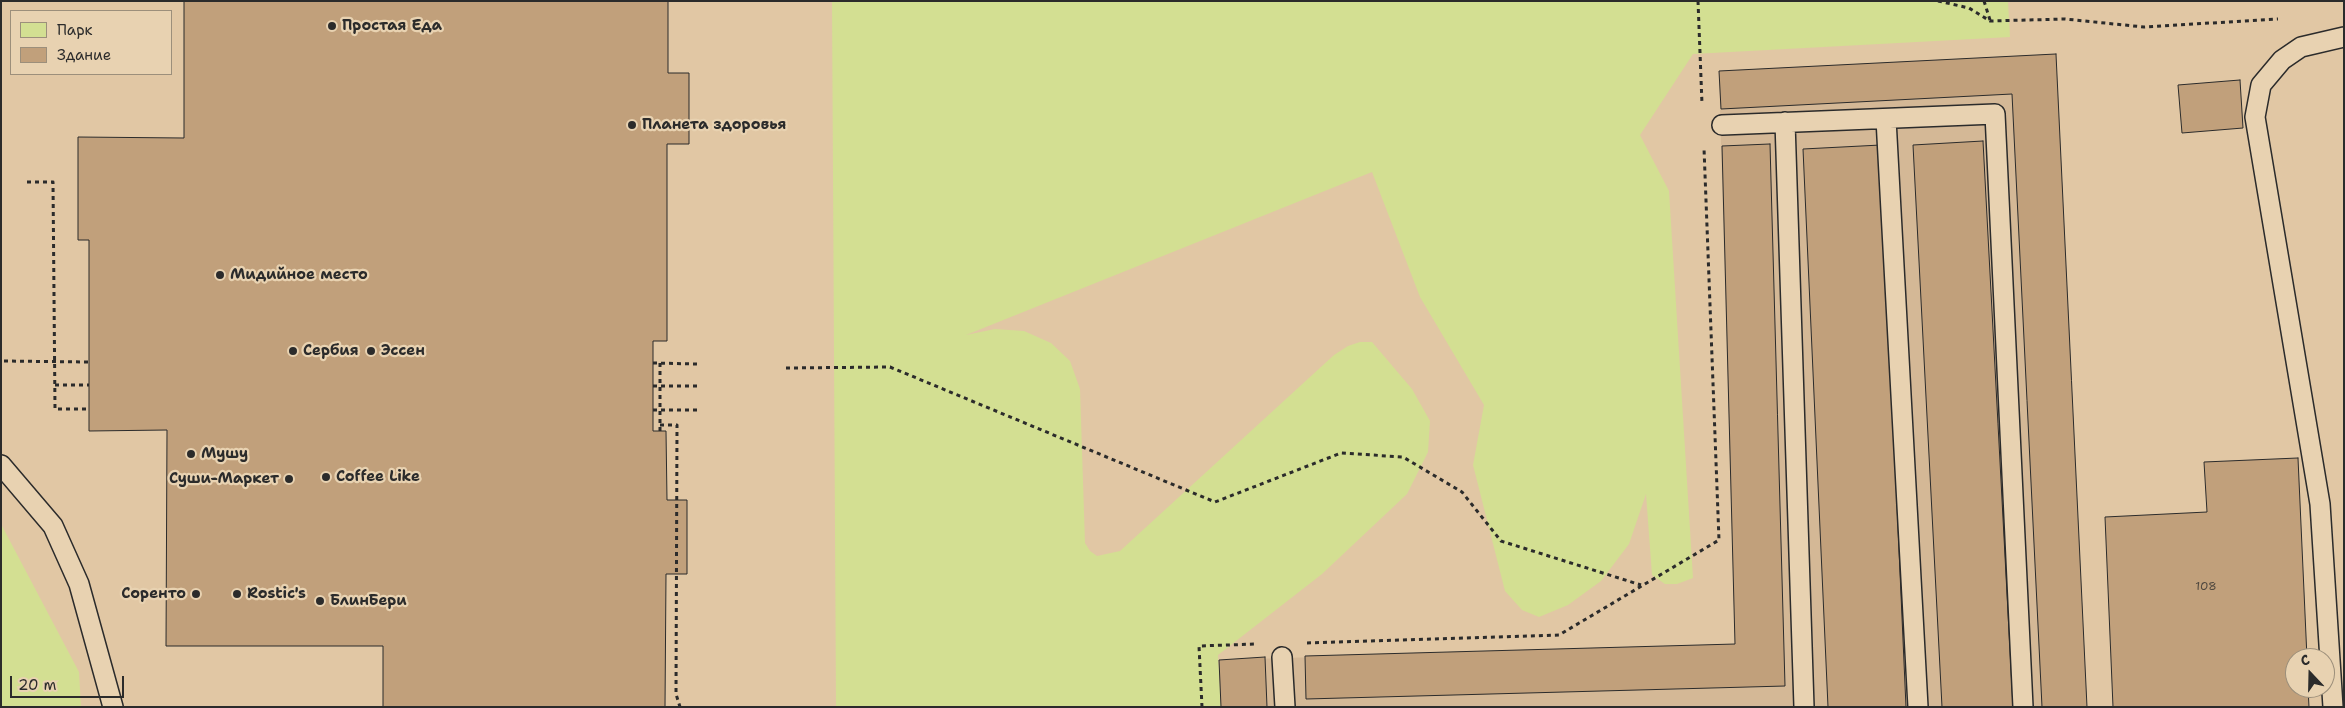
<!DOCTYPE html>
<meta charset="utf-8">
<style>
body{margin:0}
#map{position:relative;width:2345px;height:708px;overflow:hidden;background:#e1c7a4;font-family:"Shantell Sans",sans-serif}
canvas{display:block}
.frame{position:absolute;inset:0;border:2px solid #2b2b2b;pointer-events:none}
.legend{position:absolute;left:10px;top:10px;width:162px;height:65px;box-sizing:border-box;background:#e8d2b1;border:1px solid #9c8f7b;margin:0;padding:6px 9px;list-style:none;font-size:15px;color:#2b2b2b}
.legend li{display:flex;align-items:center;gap:10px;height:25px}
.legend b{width:25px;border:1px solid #9c8f7b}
.north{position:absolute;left:2285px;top:648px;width:50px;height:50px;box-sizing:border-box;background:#e8d2b1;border:1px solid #9c8f7b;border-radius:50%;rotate:339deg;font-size:14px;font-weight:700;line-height:20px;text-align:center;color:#2b2b2b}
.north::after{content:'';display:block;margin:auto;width:18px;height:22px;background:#2b2b2b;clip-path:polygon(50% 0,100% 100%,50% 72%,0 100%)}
.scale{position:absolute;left:10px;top:676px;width:114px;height:22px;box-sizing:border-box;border:2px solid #2b2b2b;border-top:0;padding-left:6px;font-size:15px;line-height:18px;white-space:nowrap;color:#2b2b2b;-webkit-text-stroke:4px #e8d2b1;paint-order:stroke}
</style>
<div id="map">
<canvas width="2345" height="708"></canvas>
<div class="frame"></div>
<ul class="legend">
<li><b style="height:14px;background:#d3df92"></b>Парк</li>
<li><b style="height:14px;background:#c1a07b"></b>Здание</li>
</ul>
<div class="north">С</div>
<div class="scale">20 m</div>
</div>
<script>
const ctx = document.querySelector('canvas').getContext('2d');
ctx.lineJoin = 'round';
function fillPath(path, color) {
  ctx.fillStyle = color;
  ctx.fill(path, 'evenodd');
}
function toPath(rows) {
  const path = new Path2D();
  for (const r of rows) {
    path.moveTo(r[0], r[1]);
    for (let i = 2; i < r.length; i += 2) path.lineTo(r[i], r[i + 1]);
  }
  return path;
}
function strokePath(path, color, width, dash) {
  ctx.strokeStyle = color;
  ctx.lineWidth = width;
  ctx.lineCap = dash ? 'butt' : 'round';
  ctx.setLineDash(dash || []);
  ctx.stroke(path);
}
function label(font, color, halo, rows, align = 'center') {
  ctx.font = font + ' "Shantell Sans",sans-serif';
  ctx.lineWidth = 4.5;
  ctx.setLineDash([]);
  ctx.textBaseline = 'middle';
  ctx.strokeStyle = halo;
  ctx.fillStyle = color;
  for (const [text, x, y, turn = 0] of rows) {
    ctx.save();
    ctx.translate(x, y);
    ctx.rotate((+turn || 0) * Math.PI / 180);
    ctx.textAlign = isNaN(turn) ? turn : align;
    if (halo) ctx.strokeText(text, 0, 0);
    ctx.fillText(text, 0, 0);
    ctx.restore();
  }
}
const built = toPath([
 [2056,54,2087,707,1221,707,1219,660,1735,644,1719,71]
]);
const green = toPath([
 [832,1,2008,1,2010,37,1693,54,1640,135,1669,191,1693,578,1677,584,1665,584,1652,575,1646,494,1629,544,1601,581,1568,605,1539,617,1522,610,1505,591,1473,465,1484,405,1420,297,1372,172,966,335,995,329,1024,331,1051,343,1070,361,1080,389,1085,543,1090,551,1097,556,1120,551,1334,355,1348,346,1360,342,1372,342,1412,389,1430,421,1428,452,1407,494,1322,574,1218,655,1221,707,836,707],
 [1,524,79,672,81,707,1,707]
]);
const building = toPath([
 [184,1,668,1,668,73,689,73,689,144,667,144,667,341,653,341,653,431,666,431,667,500,687,500,687,574,666,574,665,707,383,707,383,646,166,646,167,430,89,431,89,240,78,240,78,137,184,138,184,1],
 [2056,54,2087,707,2042,707,2012,94,1721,109,1719,71,2056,54],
 [2240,80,2243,128,2182,133,2178,85,2240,80],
 [1983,141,2013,707,1942,707,1913,145,1983,141],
 [1770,144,1785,686,1306,699,1305,656,1735,644,1722,146,1770,144],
 [1881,145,1906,707,1828,707,1803,149,1881,145],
 [2298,458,2307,658,2295,658,2295,688,2308,688,2309,707,2113,707,2105,517,2207,512,2204,462,2298,458],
 [1265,657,1267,707,1221,707,1219,660,1265,657]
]);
const path = toPath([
 [1698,1,1702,104],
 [1938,1,1969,8,1990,21,2065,19,2144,27,2278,19],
 [1984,1,1990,20],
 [27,182,53,182,55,409,89,409],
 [4,361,89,362],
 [653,363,697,364],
 [786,368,890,367,1215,502,1341,453,1403,457,1462,492,1501,541,1641,585],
 [55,385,89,385],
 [653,386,697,386],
 [653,410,698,410],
 [660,425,677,425,676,694,680,707],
 [660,431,660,363],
 [1307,643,1559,635,1719,540,1704,148],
 [1202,707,1199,646,1256,644]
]);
const service = toPath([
 [1886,119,1918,707],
 [1785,122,1804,707],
 [1722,125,1995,114,2023,707],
 [1,465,53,526,79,584,113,707],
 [1282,657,1285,707],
 [2333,707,2320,504,2255,117,2261,85,2282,60,2301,47,2344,37]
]);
const markers = [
 [332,26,5,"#2b2b2b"],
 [632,125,5,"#2b2b2b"],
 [220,275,5,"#2b2b2b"],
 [293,351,5,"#2b2b2b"],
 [371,351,5,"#2b2b2b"],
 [191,454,5,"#2b2b2b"],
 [326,477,5,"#2b2b2b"],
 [289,479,5,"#2b2b2b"],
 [196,594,5,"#2b2b2b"],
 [237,594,5,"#2b2b2b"],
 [320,601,5,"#2b2b2b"]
];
const numberNames = [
 ["108",2206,587]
];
const poiNames = [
 ["Простая Еда",342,26],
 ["Планета здоровья",642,125],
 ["Мидийное место",230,275],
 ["Сербия",303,351],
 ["Эссен",381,351],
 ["Мушу",201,454],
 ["Coffee Like",336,477],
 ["Суши-Маркет",279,479,"right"],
 ["Соренто",186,594,"right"],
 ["Rostic's",247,594],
 ["БлинБери",330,601]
];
fillPath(built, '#d4b896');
fillPath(green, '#d3df92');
fillPath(building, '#c1a07b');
strokePath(building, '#2b2b2b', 1);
strokePath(service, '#2b2b2b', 22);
strokePath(path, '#2b2b2b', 3, [4, 4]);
strokePath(service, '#e8d2b1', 19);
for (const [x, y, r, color] of markers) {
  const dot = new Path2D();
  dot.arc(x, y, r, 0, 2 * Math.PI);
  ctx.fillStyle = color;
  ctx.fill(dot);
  strokePath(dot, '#e8d2b1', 2);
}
label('12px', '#50483f', null, numberNames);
label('bold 15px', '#2b2b2b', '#e8d2b1', poiNames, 'left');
</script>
